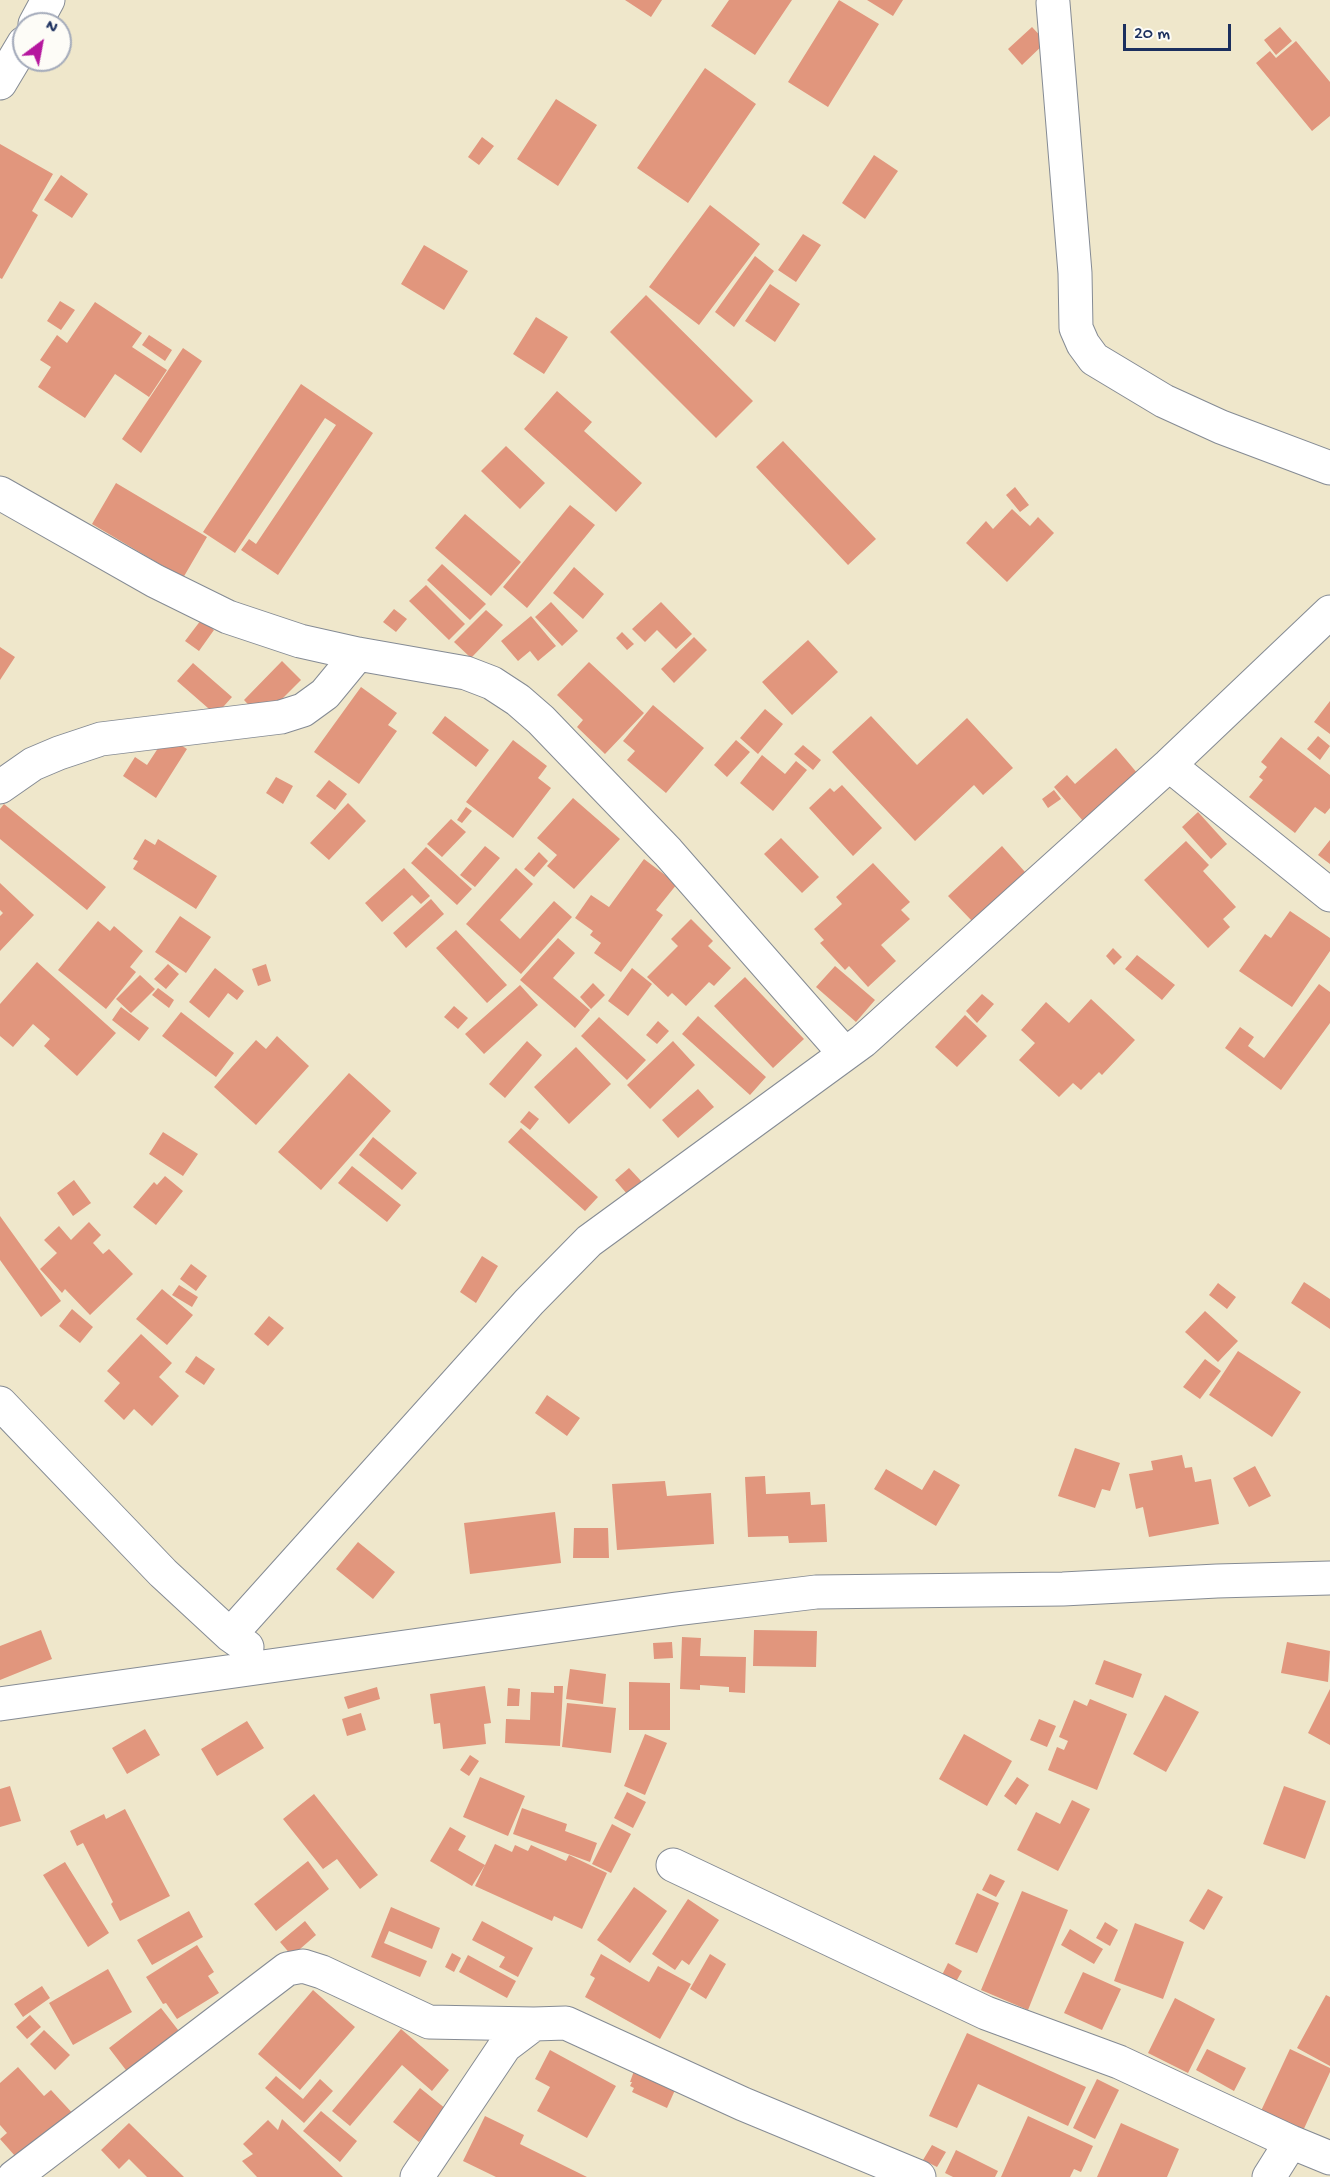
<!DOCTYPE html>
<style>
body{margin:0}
#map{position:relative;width:1330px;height:2177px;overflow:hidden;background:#efe7cb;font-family:"Gochi Hand",sans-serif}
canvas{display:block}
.north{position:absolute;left:12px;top:12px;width:60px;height:60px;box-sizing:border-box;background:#fdfcf7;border:2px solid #a3aaba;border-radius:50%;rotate:32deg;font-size:16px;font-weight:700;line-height:24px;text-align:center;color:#1b2f5e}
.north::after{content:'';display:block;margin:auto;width:21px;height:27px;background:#b5179e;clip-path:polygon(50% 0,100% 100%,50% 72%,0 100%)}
.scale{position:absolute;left:1123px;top:24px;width:108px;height:27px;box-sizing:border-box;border:3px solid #1b2f5e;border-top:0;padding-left:8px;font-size:18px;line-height:21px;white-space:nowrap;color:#1b2f5e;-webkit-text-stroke:4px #fdfcf7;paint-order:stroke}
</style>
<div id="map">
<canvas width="1330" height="2177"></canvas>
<div class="north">N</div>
<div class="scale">20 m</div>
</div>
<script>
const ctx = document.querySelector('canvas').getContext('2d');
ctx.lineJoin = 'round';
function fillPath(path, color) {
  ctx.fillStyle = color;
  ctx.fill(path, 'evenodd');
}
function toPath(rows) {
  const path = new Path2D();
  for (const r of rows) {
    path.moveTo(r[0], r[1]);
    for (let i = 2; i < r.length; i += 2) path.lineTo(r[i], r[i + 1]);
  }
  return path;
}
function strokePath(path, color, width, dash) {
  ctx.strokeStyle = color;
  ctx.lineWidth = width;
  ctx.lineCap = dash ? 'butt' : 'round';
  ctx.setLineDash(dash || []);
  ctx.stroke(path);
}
const building = toPath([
 [625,0,662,0,651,17],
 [729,0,792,0,755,55,711,26],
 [839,0,879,24,828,107,788,82],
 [867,0,903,0,893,16],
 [1032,27,1046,42,1022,65,1008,49],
 [1280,27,1292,41,1276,55,1264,40],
 [1296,41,1330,82,1330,116,1312,131,1256,63,1270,51,1276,58],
 [705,68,756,104,688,203,637,168],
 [556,99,597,125,558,186,517,159],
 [482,137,494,146,479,165,468,157],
 [0,144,53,174,32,211,38,215,2,279,0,278],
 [874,155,898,171,865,219,842,203],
 [61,175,88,194,72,218,44,200],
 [710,205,760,244,699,325,649,287],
 [803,234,821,245,796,282,778,270],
 [424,245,468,271,444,310,401,284],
 [755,256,774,271,734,327,715,312],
 [770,284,800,304,775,342,745,321],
 [646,295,753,401,716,438,610,332],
 [60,301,75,310,61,330,47,321],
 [95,302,142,333,132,347,167,370,149,397,115,374,85,418,38,387,51,367,40,360,57,335,67,343],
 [536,317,568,337,544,374,513,354],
 [149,335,172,350,165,361,142,345],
 [183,348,202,361,141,453,122,439],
 [301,384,373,433,278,575,241,550,249,539,256,544,336,425,325,418,235,553,203,532],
 [557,391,592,422,584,431,642,483,616,512,524,429],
 [783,441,876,539,848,565,756,467],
 [506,446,545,483,520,509,481,471],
 [116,483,207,537,183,578,92,524],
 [1015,487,1029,505,1020,512,1006,495],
 [570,505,595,525,527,608,503,587],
 [1012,509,1030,526,1038,517,1054,533,1007,582,966,543,986,521,993,529],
 [465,514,521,562,491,596,435,548],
 [442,564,486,604,470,620,427,580],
 [574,567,604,594,583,619,553,593],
 [426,585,465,624,449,640,409,601],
 [551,602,578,631,562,646,535,617],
 [661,602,692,634,676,649,657,630,645,642,632,629],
 [394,609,407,619,396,632,383,622],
 [486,610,503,625,471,658,454,642],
 [531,616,556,646,538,661,530,651,518,661,501,641],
 [201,620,214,630,199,651,185,641],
 [622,632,634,644,627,650,616,638],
 [694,637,707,650,674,683,661,669],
 [808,640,838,672,792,715,762,682],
 [0,647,15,657,0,680],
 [282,661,301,680,262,719,244,700],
 [589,662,644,713,605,754,577,727,583,720,557,695],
 [193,663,232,697,216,715,177,681],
 [361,687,397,713,388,725,397,731,359,784,314,752],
 [1330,701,1330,734,1314,722],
 [653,705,704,748,666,793,627,760,635,751,623,741],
 [765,709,783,724,758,754,740,738],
 [445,716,489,750,476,767,432,733],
 [871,716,917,765,967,718,1013,768,983,795,974,785,915,841,832,752],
 [166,736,187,749,156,798,123,776,135,757,147,765],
 [1318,736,1330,746,1320,760,1307,749],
 [1281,737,1330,775,1330,808,1325,814,1315,807,1295,833,1249,797,1263,780,1259,777,1267,767,1261,762],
 [513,740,547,766,538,778,551,788,513,838,466,802],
 [736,740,750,752,727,777,714,765],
 [803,745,821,760,813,770,794,754],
 [1116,748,1138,774,1083,821,1054,787,1067,775,1075,784],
 [762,755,785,774,796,761,807,770,773,811,740,783],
 [276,777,293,786,283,804,266,793],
 [329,780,347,794,335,810,316,796],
 [842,785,882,828,853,856,809,808,830,788,834,792],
 [1054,790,1061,799,1048,808,1042,799],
 [573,798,620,839,574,889,547,866,557,855,537,838],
 [348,803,366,821,329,860,310,843],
 [4,804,106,887,87,910,0,839,0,809],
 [466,807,472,811,462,823,457,820],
 [1198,812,1227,844,1211,859,1182,827],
 [451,819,466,832,442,857,427,844],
 [781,838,819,877,802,893,764,854],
 [145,839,155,845,158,839,217,876,196,909,133,869,138,861,133,859],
 [1330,840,1330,864,1318,855],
 [1186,841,1209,865,1203,871,1236,907,1223,919,1230,927,1208,948,1144,880],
 [485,846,500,858,475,887,460,875],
 [1002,846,1025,872,972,921,948,896],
 [426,847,472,889,457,905,411,863],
 [539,852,548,861,534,877,524,869],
 [644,859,677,884,656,910,663,915,621,972,594,953,601,943,590,935,593,931,575,918,591,895,609,907],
 [873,863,910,902,901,910,910,919,881,945,896,961,868,987,849,966,845,970,820,943,824,940,814,929,842,904,836,897],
 [404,868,430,896,421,904,412,895,382,922,365,903],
 [516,868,533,884,500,920,520,939,554,901,572,917,521,974,466,924],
 [0,883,34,915,0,951,0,916,3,913,0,910],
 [431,899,444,914,406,948,393,933],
 [1290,911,1330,938,1330,951,1292,1007,1239,971,1265,934,1271,938],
 [180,916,211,937,186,973,155,952],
 [691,919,713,941,708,946,731,968,714,986,709,982,686,1006,672,993,668,997,647,977,678,946,671,939],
 [98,921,110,931,114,926,143,951,130,967,136,972,106,1009,58,970],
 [456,930,507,985,487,1003,436,948],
 [558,938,575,953,553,978,590,1010,575,1028,520,980],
 [1113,948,1122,957,1114,965,1106,956],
 [1137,955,1175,985,1162,1000,1125,969],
 [37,962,116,1033,77,1076,44,1046,50,1039,33,1024,13,1047,0,1036,0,1004],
 [168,964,179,974,166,989,154,979],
 [266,964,271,981,258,986,252,969],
 [835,966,875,1000,856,1022,816,987],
 [215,968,244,991,237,1000,228,993,209,1018,189,1002],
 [632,968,652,984,628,1016,608,1001],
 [140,975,155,989,131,1013,116,999],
 [745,977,804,1039,773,1068,714,1006],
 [593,983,605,995,591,1009,580,997],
 [1319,984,1330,992,1330,1023,1281,1090,1225,1048,1240,1027,1254,1037,1248,1046,1264,1058],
 [520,985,538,1005,484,1054,465,1034],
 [158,988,174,1000,169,1008,152,995],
 [982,994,994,1004,977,1023,966,1011],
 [1091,999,1135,1040,1102,1075,1099,1072,1081,1090,1073,1083,1059,1097,1019,1060,1035,1043,1021,1030,1046,1002,1069,1023],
 [454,1006,468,1018,458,1029,444,1017],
 [121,1007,149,1028,139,1041,112,1020],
 [181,1012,234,1053,216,1077,162,1036],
 [965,1015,987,1036,957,1067,935,1047],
 [698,1016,766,1077,750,1095,682,1034],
 [599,1017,646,1060,627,1080,581,1036],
 [658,1021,669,1031,657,1044,646,1035],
 [277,1036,309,1066,256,1125,214,1087,256,1040,266,1049],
 [527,1041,542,1055,505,1098,489,1084],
 [673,1041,695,1065,650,1109,627,1085],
 [576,1047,611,1084,569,1124,534,1087],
 [349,1073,391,1111,321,1190,278,1152],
 [698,1089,714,1107,678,1138,662,1120],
 [529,1111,539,1119,530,1130,520,1122],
 [521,1128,598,1197,585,1211,508,1142],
 [163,1132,198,1154,183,1176,149,1154],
 [373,1137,417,1173,402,1190,359,1155],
 [352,1166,401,1205,387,1222,338,1183],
 [629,1168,642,1182,628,1195,615,1180],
 [165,1176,183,1191,156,1225,133,1207,154,1182,157,1185],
 [74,1180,91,1203,73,1216,57,1193],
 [0,1216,61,1301,41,1317,0,1260],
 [89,1222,101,1235,93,1243,103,1254,109,1249,133,1274,90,1315,65,1289,62,1293,40,1269,57,1253,44,1240,59,1226,71,1240],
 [482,1256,498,1266,476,1303,460,1292],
 [191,1264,207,1276,196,1291,180,1279],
 [1304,1282,1330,1299,1330,1329,1291,1303],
 [1218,1283,1236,1297,1227,1309,1209,1295],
 [179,1285,198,1297,192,1307,172,1295],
 [162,1289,193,1315,167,1345,136,1319],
 [72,1309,93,1327,80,1343,59,1326],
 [1205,1311,1238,1341,1218,1362,1185,1332],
 [269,1316,284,1328,268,1346,254,1334],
 [141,1334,172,1363,159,1377,179,1396,152,1426,134,1409,124,1420,104,1401,120,1383,107,1371],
 [1238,1351,1301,1392,1272,1437,1209,1395],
 [196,1356,215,1369,204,1385,185,1372],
 [1205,1359,1221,1371,1200,1399,1183,1387],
 [547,1395,580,1418,567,1436,535,1413],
 [1075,1448,1120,1463,1110,1491,1102,1489,1095,1508,1058,1496],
 [1182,1455,1185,1468,1192,1467,1195,1482,1211,1479,1219,1524,1149,1537,1143,1507,1136,1509,1129,1474,1153,1470,1151,1461],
 [1255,1466,1271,1496,1249,1507,1233,1478],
 [886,1469,922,1490,934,1470,960,1485,936,1526,874,1489],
 [765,1476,766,1494,810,1492,811,1505,825,1504,827,1542,789,1543,788,1536,748,1537,745,1477],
 [665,1481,667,1496,711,1493,714,1544,617,1550,612,1484],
 [555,1512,561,1563,470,1574,464,1523],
 [574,1528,608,1528,609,1558,573,1558],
 [358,1542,395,1572,373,1599,336,1569],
 [41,1630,52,1659,0,1680,0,1646],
 [754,1630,817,1631,816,1667,753,1666],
 [682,1637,701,1638,700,1656,746,1657,745,1693,729,1692,729,1687,700,1685,700,1690,680,1689],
 [672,1642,673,1658,654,1659,653,1643],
 [1287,1642,1330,1651,1328,1682,1281,1673],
 [1104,1660,1142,1674,1133,1698,1095,1684],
 [570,1669,606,1674,603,1704,566,1699],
 [629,1682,670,1683,670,1730,629,1730],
 [485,1686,491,1723,484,1724,486,1744,443,1749,440,1723,434,1724,430,1694],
 [554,1686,563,1686,560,1746,505,1743,506,1719,530,1720,531,1692,554,1693],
 [377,1687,380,1699,348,1709,344,1697],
 [508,1688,520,1689,519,1706,507,1706],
 [1330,1689,1330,1745,1308,1733],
 [1165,1695,1199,1712,1166,1772,1133,1754],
 [1090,1699,1127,1714,1097,1790,1048,1770,1057,1747,1064,1750,1068,1741,1059,1737,1074,1700,1087,1706],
 [567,1703,616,1708,611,1753,562,1747],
 [361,1713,366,1730,347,1736,342,1719],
 [1039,1719,1056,1726,1047,1747,1030,1740],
 [247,1721,264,1748,217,1776,201,1749],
 [145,1729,160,1755,127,1774,112,1748],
 [645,1734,667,1743,645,1795,624,1786],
 [964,1734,1012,1761,987,1806,939,1779],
 [470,1755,479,1761,469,1776,460,1770],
 [480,1777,525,1796,508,1836,463,1817],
 [1017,1777,1029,1785,1016,1805,1004,1796],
 [10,1786,21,1821,0,1827,0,1789],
 [1284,1786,1326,1801,1305,1859,1263,1844],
 [627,1792,646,1802,633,1828,614,1818],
 [314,1794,378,1875,360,1889,337,1859,323,1869,283,1819],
 [1072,1800,1090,1809,1058,1871,1017,1850,1036,1812,1060,1824],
 [522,1808,567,1824,565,1831,597,1843,590,1862,513,1834],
 [125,1809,170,1896,120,1921,111,1904,113,1902,83,1843,77,1846,70,1831,104,1814,106,1819],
 [612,1824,631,1834,611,1873,592,1864],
 [450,1827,466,1836,458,1850,485,1865,472,1886,430,1861],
 [495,1844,512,1852,515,1845,528,1851,531,1845,566,1861,569,1855,607,1873,582,1929,554,1916,552,1921,475,1886],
 [308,1861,329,1889,276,1931,254,1904],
 [65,1862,109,1933,88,1947,43,1875],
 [990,1874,1005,1881,996,1897,982,1890],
 [634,1887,667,1911,630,1963,597,1940],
 [1208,1889,1223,1897,1204,1930,1189,1921],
 [1022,1891,1068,1910,1028,2010,981,1990],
 [977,1893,999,1903,977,1953,955,1944],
 [688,1899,719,1920,689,1965,682,1960,675,1970,652,1954],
 [391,1907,440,1928,432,1949,389,1931,384,1943,427,1961,420,1977,371,1957],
 [189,1911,203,1937,152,1965,137,1940],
 [305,1921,316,1935,292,1956,280,1942],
 [482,1921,533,1948,518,1977,499,1967,505,1957,472,1940],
 [1105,1922,1118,1930,1110,1946,1096,1938],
 [1135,1923,1184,1942,1163,1999,1114,1981],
 [1070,1929,1103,1949,1094,1964,1061,1945],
 [197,1945,214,1972,208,1976,219,1993,177,2019,166,2003,163,2004,146,1977],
 [452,1953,461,1958,454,1972,445,1967],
 [601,1954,649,1982,658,1966,691,1984,660,2039,585,1997,595,1978,590,1975],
 [710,1954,726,1964,706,1999,690,1989],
 [468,1955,516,1981,507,1998,459,1972],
 [948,1963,962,1971,953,1987,940,1979],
 [108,1969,132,2012,73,2045,49,2003],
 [1083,1972,1121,1989,1102,2030,1064,2013],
 [42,1986,50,1998,23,2017,14,2004],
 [313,1990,355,2027,300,2090,258,2054],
 [1326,1995,1330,1997,1330,2066,1297,2048],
 [1175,1998,1215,2019,1188,2073,1148,2053],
 [161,2008,182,2035,129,2074,109,2048],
 [30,2015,41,2027,27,2039,16,2027],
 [401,2029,449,2070,432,2091,402,2065,350,2126,332,2111],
 [44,2030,70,2055,55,2070,30,2044],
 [967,2033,1086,2087,1068,2126,978,2084,957,2128,929,2116],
 [1207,2049,1246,2068,1234,2091,1196,2070],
 [1290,2049,1330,2068,1330,2072,1302,2133,1260,2113],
 [550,2050,616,2086,587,2138,537,2111,550,2087,535,2079],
 [18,2067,44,2096,51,2090,76,2117,23,2165,0,2139,7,2133,0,2125,0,2083],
 [634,2071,675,2090,667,2108,632,2092,634,2088,630,2086,632,2082,630,2082],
 [276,2076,303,2099,320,2079,333,2091,304,2123,265,2088],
 [1097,2079,1119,2090,1095,2139,1073,2128],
 [420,2088,446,2109,419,2142,393,2122],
 [321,2111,357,2141,340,2162,303,2131],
 [485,2116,524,2135,520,2144,587,2177,496,2177,463,2161],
 [1028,2116,1093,2146,1081,2172,1074,2169,1070,2177,1001,2177],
 [282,2119,343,2177,257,2177,242,2161,253,2154,243,2144,268,2120,278,2130],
 [129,2123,184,2177,147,2177,129,2159,119,2169,101,2150],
 [1121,2123,1179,2149,1167,2177,1097,2177],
 [932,2145,946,2152,937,2167,923,2160],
 [956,2150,998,2171,995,2177,953,2177,945,2173]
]);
const street = toPath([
 [1053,3,1075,273,1076,328,1083,344,1094,359,1164,401,1221,427,1330,468],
 [35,24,48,0],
 [0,83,24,43],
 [0,493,155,581,228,617,300,641,358,654,466,673,492,683,518,700,541,720,668,852,845,1054],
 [1169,765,1330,895],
 [0,787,33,764,59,753,101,739,281,717,303,710,325,694,358,654],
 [0,1403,163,1573,230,1635,247,1647],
 [230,1635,529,1302,589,1241,863,1041,1169,765,1330,612],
 [0,1704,676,1609,816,1592,1063,1589,1217,1581,1330,1578],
 [673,1865,986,2013,1119,2062,1291,2142,1330,2158],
 [14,2177,287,1969,303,1966,322,1972,429,2022,534,2024],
 [417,2177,505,2046,534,2024,566,2023,743,2104,919,2177],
 [1269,2177,1291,2142]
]);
fillPath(building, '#e1967d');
strokePath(street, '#858b94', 35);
strokePath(street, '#fff', 33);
</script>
